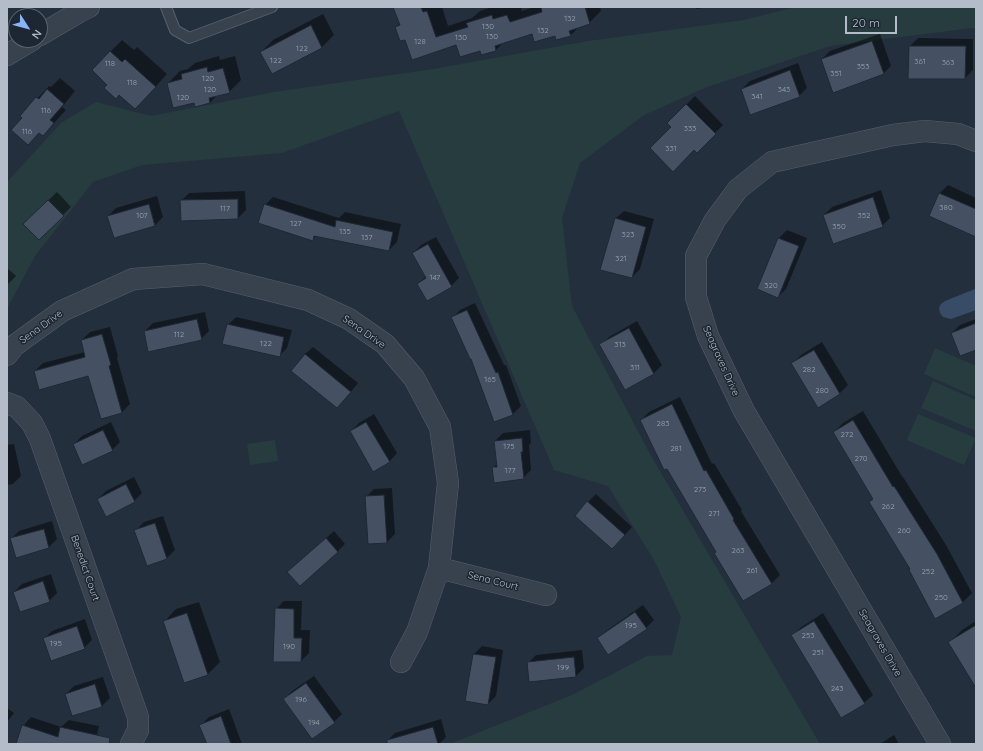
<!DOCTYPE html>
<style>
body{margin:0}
#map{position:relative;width:983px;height:751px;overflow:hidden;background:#242f3e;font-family:Quicksand,sans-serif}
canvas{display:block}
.frame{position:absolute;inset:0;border:8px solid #b4bcc9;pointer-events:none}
.north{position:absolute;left:8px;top:8px;width:40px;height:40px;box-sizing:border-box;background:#1d2633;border:1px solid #59626f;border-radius:50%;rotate:126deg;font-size:11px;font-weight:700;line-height:16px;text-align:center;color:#b4bcc9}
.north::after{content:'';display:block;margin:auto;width:14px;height:18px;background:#8ab4f8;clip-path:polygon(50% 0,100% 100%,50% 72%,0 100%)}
.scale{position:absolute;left:845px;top:16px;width:52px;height:18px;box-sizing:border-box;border:2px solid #b4bcc9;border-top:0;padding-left:5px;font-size:12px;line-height:14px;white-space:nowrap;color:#b4bcc9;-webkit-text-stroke:3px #1d2633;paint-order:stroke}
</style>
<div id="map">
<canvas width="983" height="751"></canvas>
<div class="frame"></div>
<div class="north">N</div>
<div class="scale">20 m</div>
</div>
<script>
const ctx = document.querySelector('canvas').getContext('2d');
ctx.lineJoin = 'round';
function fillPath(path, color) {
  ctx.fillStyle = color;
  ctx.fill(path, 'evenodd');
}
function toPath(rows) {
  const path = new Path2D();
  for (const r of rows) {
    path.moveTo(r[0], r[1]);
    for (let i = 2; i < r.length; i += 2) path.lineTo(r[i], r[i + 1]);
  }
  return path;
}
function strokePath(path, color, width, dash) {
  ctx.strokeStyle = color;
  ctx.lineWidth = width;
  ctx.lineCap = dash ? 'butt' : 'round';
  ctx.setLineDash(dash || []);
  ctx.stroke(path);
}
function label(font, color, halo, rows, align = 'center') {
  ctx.font = font + ' Quicksand,sans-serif';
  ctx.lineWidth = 3;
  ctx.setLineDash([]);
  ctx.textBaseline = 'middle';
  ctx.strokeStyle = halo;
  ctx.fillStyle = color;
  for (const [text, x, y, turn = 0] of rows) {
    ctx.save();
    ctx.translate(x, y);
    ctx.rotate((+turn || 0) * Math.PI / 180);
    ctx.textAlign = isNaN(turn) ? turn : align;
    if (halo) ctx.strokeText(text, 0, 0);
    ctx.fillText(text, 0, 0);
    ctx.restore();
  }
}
const green = toPath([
 [796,7,976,7,976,29,972,28,830,46,707,87,644,115,580,163,562,218,572,306,650,454,820,744,450,744,572,695,647,656,672,655,681,617,654,560,608,486,554,470,399,111,282,153,142,165,93,182,35,256,7,309,7,182,61,123,96,102,151,116,274,92,433,69,588,41,744,20],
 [935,348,976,366,976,397,924,374],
 [933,381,976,400,976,431,921,408],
 [918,414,976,438,964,465,907,440],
 [275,440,278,461,250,465,247,444]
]);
const water = toPath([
 [975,289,976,310,951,319,943,317,940,313,939,308,941,304,945,301]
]);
const shadow = toPath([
 [395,7,442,7,448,26,472,18,480,11,492,7,521,7,522,11,534,7,600,7,601,11,589,23,579,27,571,35,533,33,504,42,496,50,482,54,481,49,457,43,406,39,396,27,400,23],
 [695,7,708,7,696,9],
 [323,14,334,35,322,47,272,73,261,52,273,40],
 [880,34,891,66,883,74,822,59,830,51],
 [918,38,973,39,973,70,965,78,910,46],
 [122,40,134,50,137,47,167,74,147,96,109,84,110,52],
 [219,56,220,60,235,56,241,80,229,92,217,95,210,103,195,102,168,83,180,71,188,69,195,63],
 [798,63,807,88,799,96,742,89,750,81],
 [60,78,75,91,62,107,66,110,55,122,43,134,40,132,28,144,23,118,21,116,49,86,51,87],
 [695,96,723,125,697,151,668,123],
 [948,185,976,198,976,236,931,215,940,193],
 [881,190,890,218,882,226,824,215,832,207],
 [245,191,246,210,238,218,181,201,189,193],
 [57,192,71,207,39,239,24,224],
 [157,196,163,217,155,225,114,237,108,216,116,208],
 [273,197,339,218,345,212,401,224,397,242,389,250,317,235,312,240,265,205],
 [624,211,654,219,640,269,632,277,615,219],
 [787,230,807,238,786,289,778,297,779,238],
 [436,237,459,278,451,286,428,299,418,284,426,276,413,253,421,245],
 [7,268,16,276,7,285],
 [475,303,504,365,506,365,521,406,513,414,495,421,472,358,452,318,460,310],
 [205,312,209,331,201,339,145,331,153,323],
 [236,317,292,330,287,348,279,356,228,325],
 [976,319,976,349,952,333,960,325],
 [637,321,662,365,654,373,625,389,601,345,609,337],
 [110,327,118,356,117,358,130,404,122,412,101,418,89,375,35,371,43,363,85,352,82,340,90,332],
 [822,342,848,385,840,393,818,406,793,363,801,355],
 [313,347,358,383,345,399,305,354],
 [680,397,712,464,714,463,742,510,741,511,780,575,772,583,744,600,641,420,649,412],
 [863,411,903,478,903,477,946,545,972,593,963,602,936,617,911,568,870,502,874,498,834,432,843,423],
 [374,414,397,453,389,462,351,431,359,423],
 [111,422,120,442,112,450,74,444,82,436],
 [530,430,531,443,529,445,531,470,523,478,493,468,497,464,495,441,503,433],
 [14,444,21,476,13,484,7,485,7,445],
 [134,477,142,493,134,501,98,499,106,491],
 [392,488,395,534,387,542,369,543,366,497,374,489],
 [596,494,632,527,620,540,588,502],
 [163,516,175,550,167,558,148,565,136,530,144,522],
 [52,521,57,539,49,547,16,557,11,539,19,531],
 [334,531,345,544,337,552,288,572],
 [51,574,57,593,49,601,14,592,22,584],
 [284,601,302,601,301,630,310,630,309,653,301,661,276,609],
 [199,602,220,662,208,674,164,622,176,609],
 [643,605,654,620,646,628,598,639,606,631],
 [823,613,873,695,864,703,841,717,792,636,800,628],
 [85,619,92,640,84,648,44,639,52,631],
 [976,621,976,686,950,642,962,630],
 [482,646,503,650,496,696,488,704,474,654],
 [582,650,584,668,576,676,528,663,536,655],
 [314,676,342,714,334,722,284,699,292,691],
 [103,677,110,698,102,706,72,715,66,694,74,686],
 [7,708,14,713,7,722],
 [229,709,242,744,208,744,201,725,209,717],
 [31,717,61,727,69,720,99,726,95,744,17,744,23,726],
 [441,719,446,737,439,744,388,744,387,741,395,733],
 [894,735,899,744,880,744]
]);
const building = toPath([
 [393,7,421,7,423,12,427,11,436,37,468,27,466,23,492,15,493,19,507,15,510,22,542,12,541,7,585,7,590,24,569,31,571,36,556,40,555,36,534,42,532,34,495,46,496,51,481,55,480,51,460,57,456,45,412,60,405,40,400,41,395,27,400,25,393,7],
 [311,25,322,48,272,74,260,52,311,25],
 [872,41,884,74,833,93,821,59,872,41],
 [909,46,966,46,965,79,908,79,909,46],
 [110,51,122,62,125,59,156,87,135,109,119,95,116,99,104,88,107,85,92,70,110,51],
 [207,67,208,72,223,68,230,93,209,98,210,103,195,107,194,103,173,108,167,83,182,79,181,74,207,67],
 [790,70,800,97,750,115,741,89,790,70],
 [47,89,64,104,50,120,54,123,43,136,39,133,28,145,11,130,22,118,20,116,36,97,39,99,47,89],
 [686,104,716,134,697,153,694,150,673,172,650,148,671,127,667,123,686,104],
 [939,193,976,209,976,237,929,216,939,193],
 [873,197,883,227,833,244,823,215,873,197],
 [238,199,238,219,181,221,180,200,238,199],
 [48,200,64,216,39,240,23,224,48,200],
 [149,204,155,226,114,238,107,216,149,204],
 [264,204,335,227,336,220,393,232,389,251,314,236,313,241,258,223,264,204],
 [615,218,646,227,632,278,600,270,615,218],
 [778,238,799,246,778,298,757,289,778,238],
 [428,244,452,287,427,301,417,284,426,278,412,253,428,244],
 [467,310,496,373,498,372,513,415,494,422,471,359,470,359,451,317,467,310],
 [197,319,202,340,148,352,144,331,197,319],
 [976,323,976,350,960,356,951,333,976,323],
 [227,324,284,337,280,357,222,344,227,324],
 [629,328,654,374,625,390,599,344,629,328],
 [102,334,111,365,109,366,122,413,101,419,88,376,39,390,34,371,85,357,81,340,102,334],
 [814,350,840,394,818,408,791,363,814,350],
 [305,354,351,392,337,408,291,371,305,354],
 [672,404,704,471,706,470,734,519,733,520,772,584,743,601,714,553,716,552,667,469,664,470,640,420,672,404],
 [853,420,893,487,894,486,937,554,963,603,935,619,909,570,910,569,869,502,873,499,833,432,853,420],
 [366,422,390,462,373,472,350,431,366,422],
 [103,430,113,451,82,465,73,444,103,430],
 [522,438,523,452,521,452,524,479,494,483,492,467,497,467,494,441,522,438],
 [126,484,135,502,106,517,97,499,126,484],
 [384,495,387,543,368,544,365,496,384,495],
 [587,501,625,535,612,549,575,516,587,501],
 [155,523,167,559,147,566,134,530,155,523],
 [44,529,49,548,16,558,10,538,44,529],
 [326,538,338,552,300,586,287,572,326,538],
 [43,581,50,602,20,612,13,592,43,581],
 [275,608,294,609,294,638,302,638,301,662,273,662,275,608],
 [635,612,647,629,608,655,597,638,635,612],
 [187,613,208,675,184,683,163,621,187,613],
 [814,621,865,704,841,718,811,668,791,635,814,621],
 [976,625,976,688,948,642,976,625],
 [77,626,85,649,51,661,43,638,77,626],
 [473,654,496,657,488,705,465,701,473,654],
 [574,657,576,677,529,682,527,662,574,657],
 [306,683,335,723,312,739,283,699,306,683],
 [95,684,102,707,72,716,65,694,95,684],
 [221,716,231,744,207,744,199,725,221,716],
 [22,725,58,737,60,727,110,738,109,744,16,744,22,725],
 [433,727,438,744,387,744,387,740,433,727]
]);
const lane = toPath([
 [166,7,175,30,189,38,272,7]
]);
const street = toPath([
 [40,35,79,12,89,7],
 [7,55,32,40],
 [7,355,15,345,62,311,133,279,203,274,308,300,349,319,385,344,414,378,440,427,448,483,439,568,417,632,401,662],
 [7,403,17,407,32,423,40,439,138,717,138,730,131,744],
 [439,568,546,595],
 [940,744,744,411,708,336,696,297,696,256,715,220,738,189,772,162,893,135,925,131,958,134,976,141]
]);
const numberNames = [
 ["132",570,19],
 ["130",488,27],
 ["132",543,31],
 ["130",492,37],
 ["130",461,38],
 ["128",420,42],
 ["122",302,49],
 ["122",276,61],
 ["361",920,62],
 ["363",948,63],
 ["118",110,64],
 ["353",863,67],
 ["351",836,74],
 ["120",208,79],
 ["118",132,83],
 ["120",210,90],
 ["343",784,90],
 ["341",757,97],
 ["120",183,98],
 ["116",46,111],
 ["333",690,129],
 ["116",27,132],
 ["331",671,149],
 ["380",946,208],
 ["117",225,209],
 ["107",142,216],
 ["352",864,216],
 ["127",296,224],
 ["350",839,227],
 ["135",345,232],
 ["323",628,235],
 ["137",367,238],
 ["321",621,259],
 ["147",435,278],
 ["320",771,286],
 ["112",179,335],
 ["122",266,344],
 ["313",620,345],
 ["311",635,368],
 ["282",809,370],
 ["165",490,380],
 ["280",822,391],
 ["283",663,424],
 ["272",847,435],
 ["175",509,447],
 ["281",676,449],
 ["270",861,459],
 ["177",510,471],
 ["273",700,490],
 ["262",888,507],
 ["271",714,514],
 ["260",904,531],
 ["263",738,551],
 ["261",752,571],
 ["252",928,572],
 ["250",941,598],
 ["195",631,626],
 ["253",808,636],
 ["195",56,644],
 ["190",289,647],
 ["251",818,653],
 ["199",563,668],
 ["243",837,689],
 ["196",301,700],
 ["194",314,723]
];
const streetNames = [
 ["Sena Drive",41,327,-36],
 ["Sena Drive",364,332,35],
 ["Seagraves Drive",721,361,66],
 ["Benedict Court",85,568,71],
 ["Sena Court",493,581,14],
 ["Seagraves Drive",880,643,60]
];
fillPath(green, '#263c3f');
fillPath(water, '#394c67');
fillPath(shadow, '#0007');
fillPath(building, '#455162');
strokePath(building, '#1f2835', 1);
strokePath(lane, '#565f6c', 12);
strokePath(street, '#565f6c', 22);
strokePath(lane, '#38414e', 10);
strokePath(street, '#38414e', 21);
label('8px', '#98a1af', null, numberNames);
label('10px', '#b4bcc9', '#1d2633', streetNames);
</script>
